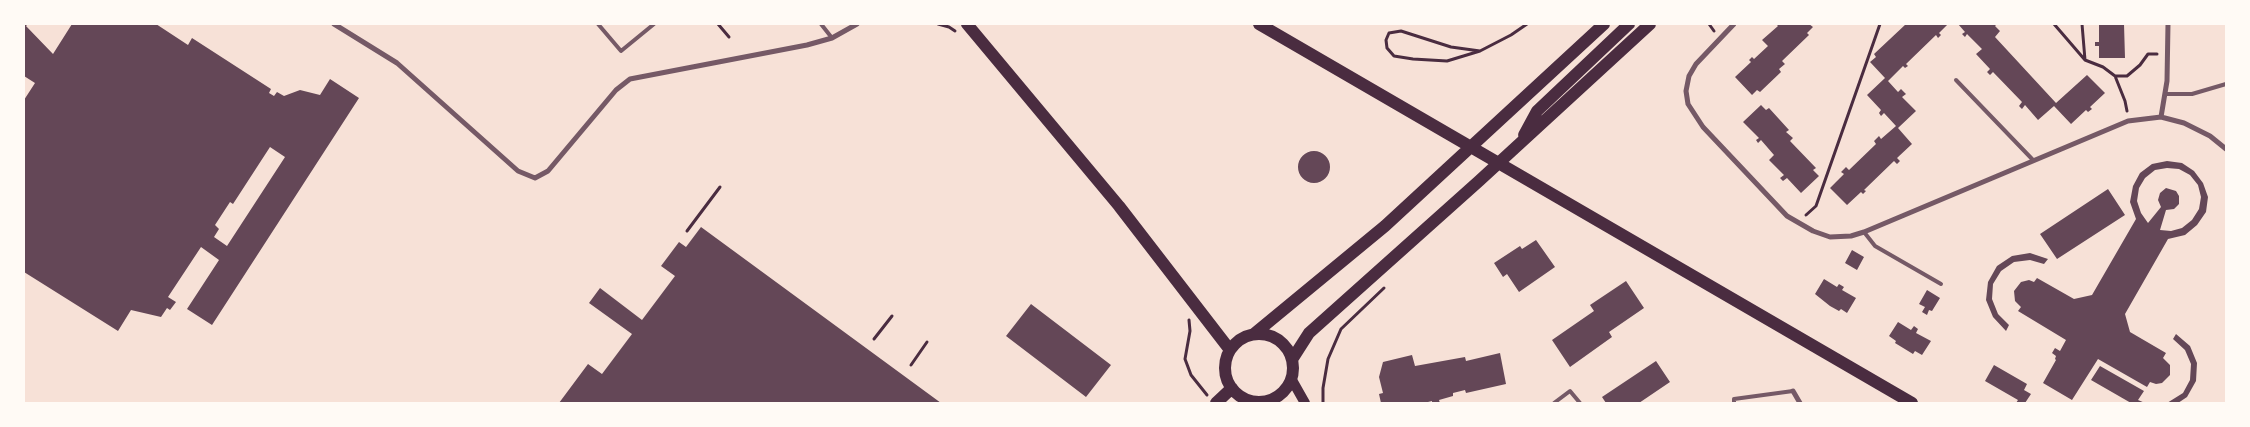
<!DOCTYPE html>
<style>
body{margin:0}
#map{position:relative;width:2250px;height:427px;overflow:hidden;background:#f7e1d7;font-family:Inter,sans-serif}
canvas{display:block}
.frame{position:absolute;inset:0;border:25px solid #fffaf5;pointer-events:none}
</style>
<div id="map">
<canvas width="2250" height="427"></canvas>
<div class="frame"></div>
</div>
<script>
const ctx = document.querySelector('canvas').getContext('2d');
ctx.lineJoin = 'round';
function fillPath(path, color) {
  ctx.fillStyle = color;
  ctx.fill(path, 'evenodd');
}
function toPath(rows) {
  const path = new Path2D();
  for (const r of rows) {
    if (r.length === 3) {
      path.moveTo(r[0] + r[2], r[1]);
      path.arc(r[0], r[1], r[2], 0, 2 * Math.PI);
      continue;
    }
    path.moveTo(r[0], r[1]);
    for (let i = 2; i < r.length; i += 2) path.lineTo(r[i], r[i + 1]);
  }
  return path;
}
function strokePath(path, color, width, dash) {
  ctx.strokeStyle = color;
  ctx.lineWidth = width;
  ctx.lineCap = dash ? 'butt' : 'round';
  ctx.setLineDash(dash || []);
  ctx.stroke(path);
}
const building = toPath([
 [24,24,28,24,26,26,53,54,72,24,156,24,188,45,192,38,271,89,269,93,274,96,277,92,284,96,300,90,320,95,330,79,359,98,212,325,187,309,219,260,201,247,168,297,176,302,170,310,167,308,161,317,131,310,118,331,24,272,24,100,35,83,24,76],
 [270,147,285,157,227,246,214,237,219,229,215,225,230,202,233,204],
 [1776,24,1809,24,1813,27,1807,33,1809,35,1782,61,1785,64,1779,69,1781,72,1760,92,1757,90,1752,95,1735,77,1751,62,1749,60,1752,57,1754,59,1768,46,1762,40,1778,26],
 [1906,24,1948,24,1939,33,1941,35,1938,38,1936,35,1906,64,1908,66,1905,68,1903,66,1888,81,1898,92,1901,89,1906,94,1902,97,1916,111,1898,128,1912,144,1897,158,1900,161,1897,164,1894,161,1864,190,1866,191,1863,194,1861,192,1847,205,1830,188,1844,174,1841,172,1846,167,1849,170,1876,144,1874,141,1879,136,1881,139,1896,126,1884,113,1881,116,1879,113,1881,110,1867,95,1885,78,1870,62,1876,57,1874,54],
 [1958,24,1997,24,1995,26,2000,31,1995,37,2056,103,2087,75,2105,93,2090,107,2092,109,2088,112,2086,110,2071,124,2054,106,2038,120,2025,105,2022,109,2019,106,2022,102,1993,72,1990,75,1987,72,1990,69,1976,54,1982,49,1967,34,1965,37,1962,34,1965,32],
 [2099,24,2124,24,2125,58,2099,58,2099,46,2095,46,2095,42,2099,42],
 [1761,105,1766,110,1769,108,1789,130,1786,132,1793,138,1790,141,1816,168,1813,170,1819,176,1801,193,1787,178,1783,181,1780,178,1784,175,1769,160,1774,155,1761,140,1758,143,1756,140,1759,138,1743,122],
 [1314,167,16],
 [2167,161,2182,163,2194,171,2203,183,2208,197,2206,212,2197,225,2185,235,2168,239,2125,314,2130,332,2166,353,2163,358,2170,365,2170,375,2162,383,2156,384,2150,382,2147,387,2098,359,2072,400,2043,383,2056,360,2055,359,2056,356,2052,353,2055,348,2060,351,2066,340,2018,311,2021,307,2015,301,2014,291,2021,282,2029,280,2034,282,2037,278,2074,299,2092,295,2136,219,2130,202,2133,186,2140,173,2152,164],
 [2167,168,2179,169,2190,175,2198,185,2201,197,2199,209,2192,220,2182,228,2171,231,2160,230,2166,210,2174,209,2179,204,2179,196,2176,191,2166,188,2160,193,2158,200,2161,207,2148,223,2141,213,2137,201,2139,188,2145,178,2155,170],
 [2108,189,2125,215,2057,259,2040,234],
 [701,227,941,403,559,403,588,364,602,374,632,334,589,303,600,288,642,320,675,276,661,266,679,242,686,247],
 [1536,240,1555,267,1519,292,1507,274,1503,277,1494,263,1520,246,1522,249],
 [1852,250,1864,257,1857,270,1845,263],
 [2030,253,2048,259,2044,264,2030,260,2014,262,2001,271,1993,284,1992,299,1998,314,2009,325,2006,331,1993,317,1986,300,1988,282,1997,266,2012,256],
 [1824,279,1837,287,1839,284,1844,287,1842,290,1856,298,1847,313,1841,309,1839,311,1830,306,1815,294],
 [1626,281,1644,308,1609,332,1612,337,1570,367,1552,340,1594,311,1590,305],
 [1927,290,1940,298,1932,311,1929,310,1927,315,1922,312,1925,307,1919,304],
 [1031,304,1111,365,1086,397,1006,336],
 [1898,322,1911,330,1914,326,1918,329,1916,333,1931,341,1922,355,1915,351,1913,354,1895,343,1896,341,1889,336],
 [2176,334,2190,346,2197,363,2196,381,2187,397,2178,403,2167,403,2183,393,2190,380,2191,364,2185,350,2173,339],
 [1500,353,1506,384,1466,393,1465,390,1453,393,1453,396,1439,400,1440,403,1432,403,1432,401,1424,403,1381,403,1379,394,1383,393,1379,377,1383,362,1412,355,1415,366,1465,357,1466,361],
 [1656,361,1670,382,1639,403,1606,403,1602,397],
 [1994,365,2027,384,2024,390,2031,394,2025,403,2016,403,2018,400,1985,381],
 [2100,366,2144,391,2138,400,2145,403,2131,403,2091,380]
]);
const path = toPath([
 [718,24,729,37],
 [938,24,949,27,955,31],
 [1709,24,1714,31],
 [2054,24,2085,60,2103,67,2115,76,2125,101,2127,111],
 [2082,24,2085,60],
 [1480,51,1451,47,1401,31,1389,33,1386,40,1387,48,1394,56,1413,59,1447,61,1480,51,1511,35,1527,24],
 [2115,76,2127,76,2140,65,2148,54,2157,54],
 [1806,215,1816,206,1880,24],
 [687,231,720,187],
 [1189,320,1190,331,1185,359,1191,375,1207,395],
 [874,339,892,316],
 [911,365,927,342],
 [1323,403,1323,388,1328,359,1341,329,1384,288]
]);
const service = toPath([
 [598,24,621,51,654,24],
 [821,24,832,38],
 [1956,80,2033,160],
 [2165,94,2192,94,2226,84],
 [1864,232,1875,246,1941,284],
 [1554,403,1570,391,1580,403],
 [1734,403,1734,399,1793,391]
]);
const minor = toPath([
 [334,24,397,63,518,171,535,178,548,171,616,90,630,79,807,45,832,38,857,24],
 [1734,24,1696,64,1689,76,1686,91,1688,104,1703,127,1787,216,1813,231,1830,237,1851,236,1864,232,2128,121,2161,117,2184,123,2210,136,2226,149],
 [2161,117,2167,81,2168,24],
 [1793,391,1800,403]
]);
const secondary = toPath([
 [1292,380,1305,403],
 [1264,402,1265,403]
]);
const primary = toPath([
 [967,24,1119,206,1230,350],
 [1259,24,1912,403],
 [1524,135,1537,111,1629,24],
 [1259,368,34],
 [1254,334,1385,226,1604,24],
 [1293,358,1309,333,1479,181,1650,24],
 [1216,403,1232,388]
]);
fillPath(building, '#644757');
strokePath(path, '#4a2c40', 3);
strokePath(service, '#755966', 4);
strokePath(minor, '#755966', 5);
strokePath(secondary, '#4a2c40', 10);
strokePath(primary, '#4a2c40', 12);
</script>
